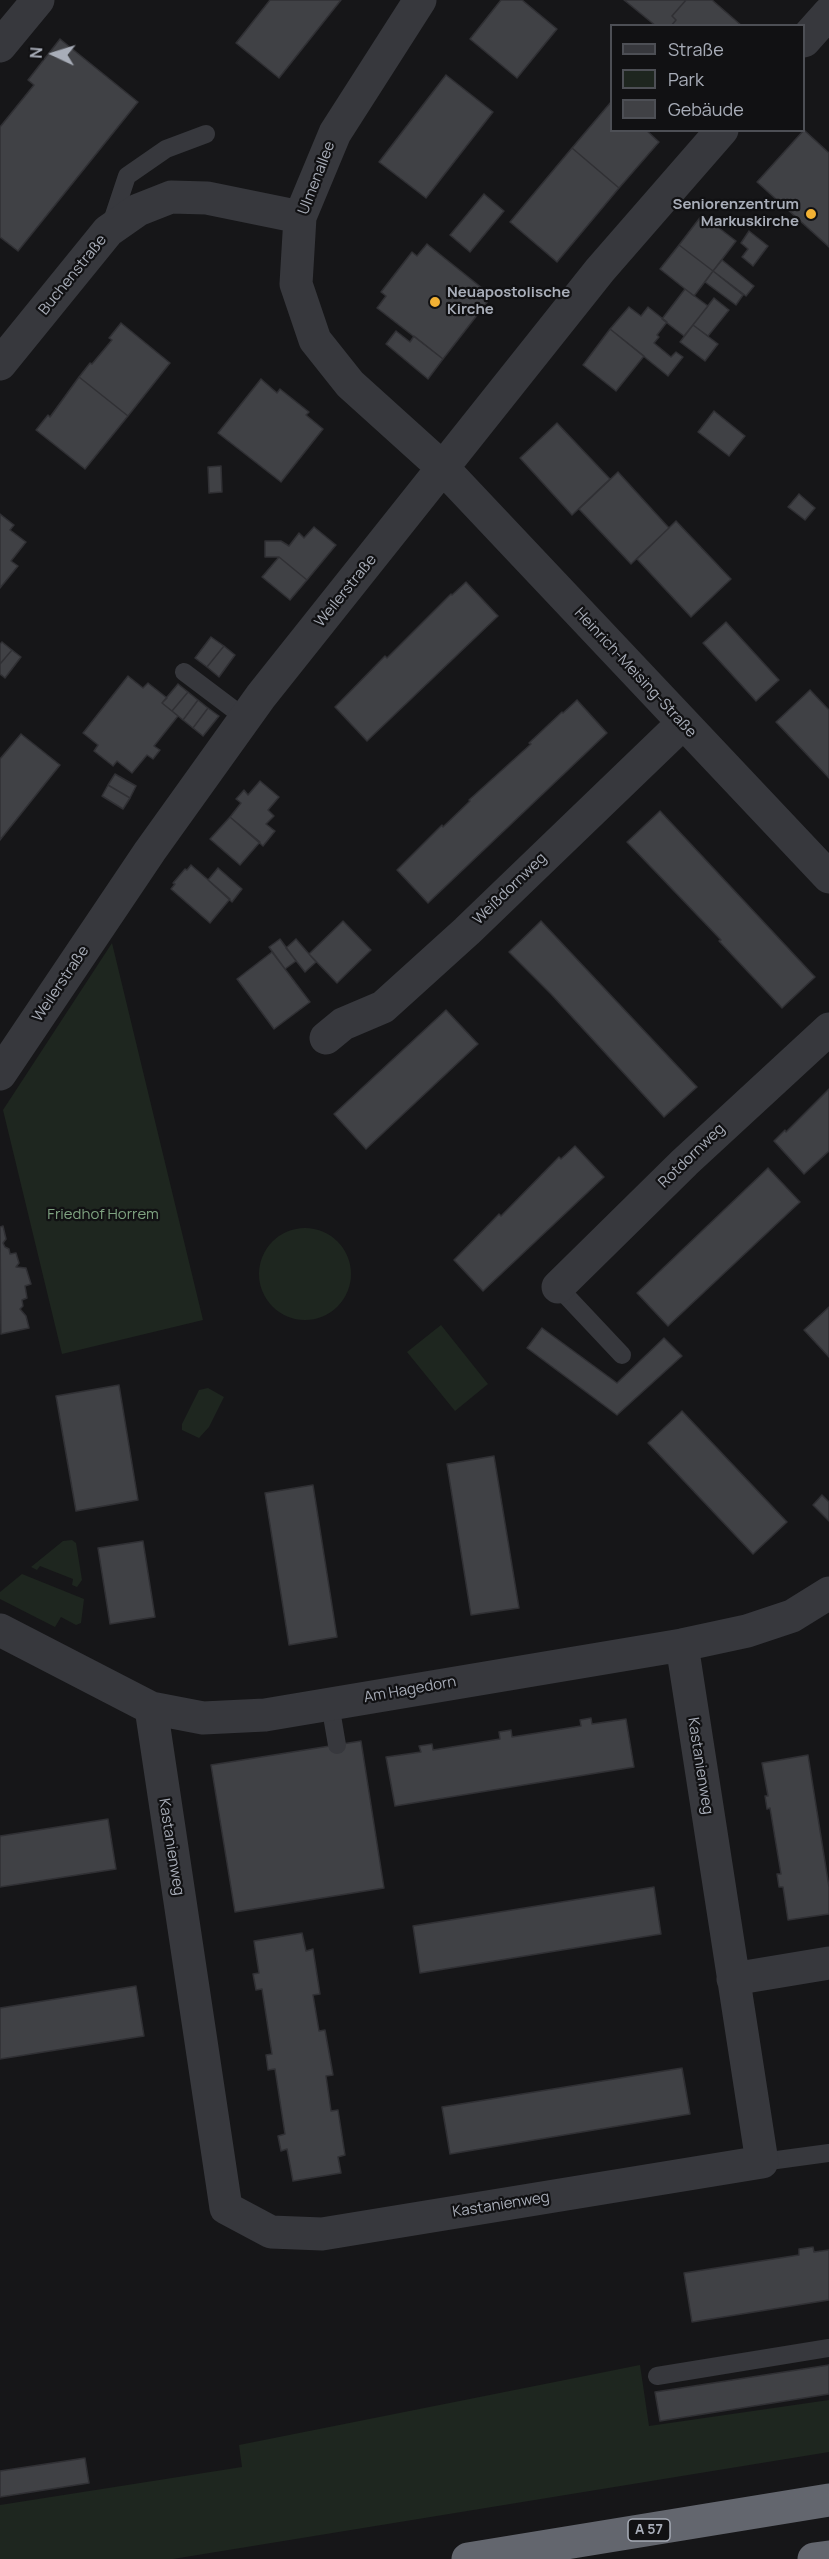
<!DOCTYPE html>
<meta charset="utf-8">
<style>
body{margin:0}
#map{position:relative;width:829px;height:2559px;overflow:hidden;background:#161618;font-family:Manrope,sans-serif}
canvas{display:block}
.legend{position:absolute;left:610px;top:24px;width:195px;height:108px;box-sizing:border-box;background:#111113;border:2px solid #4d4f55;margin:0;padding:8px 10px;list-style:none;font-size:18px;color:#a8adb8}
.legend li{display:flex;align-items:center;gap:12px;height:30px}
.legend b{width:30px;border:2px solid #4d4f55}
.north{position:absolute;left:24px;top:24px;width:60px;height:60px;-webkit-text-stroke:4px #111113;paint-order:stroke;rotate:274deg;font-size:16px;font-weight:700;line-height:24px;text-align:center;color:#a8adb8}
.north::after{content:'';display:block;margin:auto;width:21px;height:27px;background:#a8adb8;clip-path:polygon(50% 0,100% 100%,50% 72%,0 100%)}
</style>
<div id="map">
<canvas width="829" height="2559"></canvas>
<ul class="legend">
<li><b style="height:8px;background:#37383d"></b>Straße</li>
<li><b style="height:16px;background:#1e261f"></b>Park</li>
<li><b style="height:16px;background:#404145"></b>Gebäude</li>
</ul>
<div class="north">N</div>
</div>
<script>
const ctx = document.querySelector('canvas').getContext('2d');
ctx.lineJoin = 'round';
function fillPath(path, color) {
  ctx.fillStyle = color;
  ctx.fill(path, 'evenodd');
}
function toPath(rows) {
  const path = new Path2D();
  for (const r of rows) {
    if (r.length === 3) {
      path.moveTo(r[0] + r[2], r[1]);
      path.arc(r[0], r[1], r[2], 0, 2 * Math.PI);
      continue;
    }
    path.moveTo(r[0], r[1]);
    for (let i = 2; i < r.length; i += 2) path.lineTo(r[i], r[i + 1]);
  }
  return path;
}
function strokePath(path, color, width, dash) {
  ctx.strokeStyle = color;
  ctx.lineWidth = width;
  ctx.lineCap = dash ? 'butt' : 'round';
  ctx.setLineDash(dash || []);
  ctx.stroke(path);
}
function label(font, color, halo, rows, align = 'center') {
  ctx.font = font + ' Manrope,sans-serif';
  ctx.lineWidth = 4.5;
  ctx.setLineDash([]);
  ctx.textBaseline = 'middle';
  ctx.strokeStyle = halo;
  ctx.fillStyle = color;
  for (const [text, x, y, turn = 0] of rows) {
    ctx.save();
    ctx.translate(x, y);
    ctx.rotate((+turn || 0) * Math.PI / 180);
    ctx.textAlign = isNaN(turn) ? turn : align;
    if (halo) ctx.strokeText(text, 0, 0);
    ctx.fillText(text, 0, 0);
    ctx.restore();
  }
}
const green = toPath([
 [112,943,203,1320,62,1354,3,1110],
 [305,1274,46],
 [441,1325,488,1384,455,1411,407,1352],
 [208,1388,224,1397,209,1427,199,1438,182,1430,182,1424,199,1390],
 [72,1540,76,1543,82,1580,77,1587,72,1585,73,1579,40,1566,37,1570,31,1567,63,1541],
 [22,1574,84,1599,81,1623,76,1625,61,1617,55,1627,0,1599,0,1592],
 [640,2365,649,2426,829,2400,829,2452,173,2559,0,2559,0,2505,242,2467,239,2445]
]);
const building = toPath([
 [270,0,341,0,279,78,236,43,270,0],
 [501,0,522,0,557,29,517,78,470,39,501,0],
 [624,0,686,0,672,16,676,20,671,26,656,26,624,0],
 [686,0,712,0,742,26,671,26,676,20,672,16,686,0],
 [60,39,138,102,18,251,0,237,0,127,34,85,28,80,60,39],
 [446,75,493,112,426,198,379,162,446,75],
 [611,102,612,130,646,130,659,142,619,188,572,148,611,102],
 [804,130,829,153,829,247,757,182,804,130],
 [572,148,619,188,557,262,510,222,572,148],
 [484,194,504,211,470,252,450,235,484,194],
 [702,215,736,241,713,271,679,245,702,215],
 [749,231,768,246,753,266,742,257,748,249,741,243,749,231],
 [427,244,492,296,443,359,377,308,386,296,381,292,412,252,417,256,427,244],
 [679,245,713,271,694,296,660,269,679,245],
 [722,260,754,286,746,296,713,271,722,260],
 [713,271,743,295,736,305,705,282,713,271],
 [685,289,708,306,684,336,662,319,685,289],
 [714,298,729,310,708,336,693,325,714,298],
 [629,307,641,316,648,307,667,322,657,335,659,337,654,343,671,357,676,352,683,357,668,376,610,329,629,307],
 [121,323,170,363,128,416,79,377,90,363,92,364,112,340,109,338,121,323],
 [693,325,718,344,705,361,680,342,693,325],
 [610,329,644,356,616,391,583,365,610,329],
 [396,331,410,342,414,336,443,359,428,379,386,344,396,331],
 [79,377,128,416,85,469,36,430,48,415,50,417,79,377],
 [261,379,277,393,280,389,309,412,306,415,323,429,281,482,218,433,261,379],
 [714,411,745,436,729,456,698,432,714,411],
 [557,423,610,479,572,515,520,458,557,423],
 [221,466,222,492,209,493,208,467,221,466],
 [618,472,669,528,631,564,579,509,618,472],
 [799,494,815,508,805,520,788,507,799,494],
 [0,514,14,525,10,530,26,542,11,561,18,566,0,588,0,514],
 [676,521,731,579,691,617,637,559,676,521],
 [314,527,336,545,307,580,279,557,265,557,265,541,281,541,289,546,299,533,304,538,314,527],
 [279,557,307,580,290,600,262,577,279,557],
 [466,582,498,616,367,741,335,707,385,656,387,658,451,594,452,595,466,582],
 [726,622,779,680,756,701,703,643,726,622],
 [211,637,224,646,207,667,195,658,211,637],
 [2,642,12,650,0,664,0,644,2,642],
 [224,646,235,655,219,677,207,667,224,646],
 [12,650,21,657,5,678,0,674,0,664,12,650],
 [128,676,143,688,148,683,167,698,162,703,178,716,154,746,160,750,153,759,147,755,132,773,117,761,113,766,94,751,98,745,83,733,128,676],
 [178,684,188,692,172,711,162,703,178,684],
 [810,690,829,710,829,778,776,722,810,690],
 [188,692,198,700,183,720,172,711,188,692],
 [198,700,208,708,193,728,183,720,198,700],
 [577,700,607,733,428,903,397,870,442,825,443,827,470,801,469,800,531,744,529,743,562,712,563,713,577,700],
 [208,708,219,716,203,736,193,728,208,708],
 [21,734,60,765,0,840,0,759,21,734],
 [115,774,136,786,130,798,108,785,115,774],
 [260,781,279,797,268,810,274,816,266,824,275,831,263,846,230,817,241,803,236,799,244,790,248,795,260,781],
 [108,785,130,798,123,809,102,796,108,785],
 [660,811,815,977,782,1008,719,941,721,940,627,842,660,811],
 [230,817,260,842,240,865,210,839,230,817],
 [191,865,230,899,210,923,171,889,175,884,173,883,185,869,187,870,191,865],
 [218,868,242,889,232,902,208,880,218,868],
 [343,921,371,950,337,983,309,954,343,921],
 [541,921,697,1087,664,1117,551,994,509,952,541,921],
 [280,939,296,961,285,969,269,947,280,939],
 [296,939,316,962,305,972,286,948,296,939],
 [272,952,310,1002,274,1029,237,979,272,952],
 [446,1010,478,1044,366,1149,334,1114,446,1010],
 [829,1089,829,1151,804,1174,774,1141,785,1130,786,1132,829,1089],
 [575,1146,604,1177,483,1291,454,1260,499,1214,501,1216,559,1157,561,1159,575,1146],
 [768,1168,800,1202,668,1326,637,1293,768,1168],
 [3,1226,6,1239,3,1243,5,1247,9,1249,10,1254,16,1253,19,1263,16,1267,26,1268,31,1284,25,1286,27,1298,22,1300,23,1306,20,1309,26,1316,29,1328,1,1334,0,1227,3,1226],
 [829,1307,829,1357,804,1330,829,1307],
 [542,1328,617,1383,664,1338,682,1356,617,1415,527,1348,542,1328],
 [119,1385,138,1500,76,1511,56,1396,119,1385],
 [682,1411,787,1522,753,1554,648,1443,682,1411],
 [494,1456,519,1608,471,1615,447,1464,494,1456],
 [313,1485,337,1637,289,1645,265,1493,313,1485],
 [822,1495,829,1502,829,1521,813,1505,822,1495],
 [143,1541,155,1617,110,1624,98,1548,143,1541],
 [591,1718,592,1724,626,1719,634,1767,395,1806,386,1757,421,1752,419,1746,432,1744,433,1750,500,1739,499,1732,511,1730,512,1737,581,1726,580,1720,591,1718],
 [361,1741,384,1888,235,1912,211,1765,361,1741],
 [808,1755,829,1887,829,1914,788,1920,783,1887,779,1887,777,1874,781,1874,770,1808,767,1809,765,1796,768,1796,762,1763,808,1755],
 [108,1819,116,1869,0,1887,0,1836,108,1819],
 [654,1887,661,1934,420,1973,413,1926,654,1887],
 [302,1933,306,1951,313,1949,320,1994,313,1995,319,2031,325,2030,333,2075,326,2076,331,2111,338,2110,345,2155,338,2157,341,2173,293,2181,287,2149,281,2151,278,2136,285,2134,275,2069,268,2070,266,2055,272,2054,262,1989,256,1990,253,1974,259,1973,254,1941,302,1933],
 [136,1986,144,2036,0,2059,0,2008,136,1986],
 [682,2068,690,2114,450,2154,442,2107,682,2068],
 [813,2247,814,2252,829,2250,829,2300,692,2322,684,2273,799,2255,799,2249,813,2247],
 [829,2365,829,2394,660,2421,655,2392,829,2365],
 [85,2458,89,2483,0,2497,0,2471,85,2458]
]);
const lane = toPath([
 [110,227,127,176,166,149,206,134],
 [184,672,245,718],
 [558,1287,622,1355],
 [330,1704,337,1745],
 [762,2162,829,2153],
 [657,2376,829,2348]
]);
const street = toPath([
 [420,0,335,133,300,217,296,284,315,340,350,384,443,468,829,877],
 [804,41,829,13],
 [0,46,38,0],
 [0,364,108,231,138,210,171,197,207,198,300,217],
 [326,1038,343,1024,383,1007,467,931,682,724],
 [0,1074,150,851,261,696,600,270,722,130],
 [558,1287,685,1162,829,1029],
 [0,1630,151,1708,203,1718,265,1715,682,1645,747,1631,792,1616,829,1593],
 [151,1708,226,2208,271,2232,322,2234,762,2162,682,1645],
 [733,1979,829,1963]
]);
const highway = toPath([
 [468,2559,829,2500],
 [814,2559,829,2557]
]);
const markers = [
 [811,214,6,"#f2b134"],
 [435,302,6,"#f2b134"]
];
const shields = [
 [649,2530,42]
];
const shieldNames = [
 ["A 57",649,2530]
];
const streetNames = [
 ["Ulmenallee",317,178,-69],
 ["Buchenstraße",73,275,-51],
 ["Weilerstraße",346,591,-51],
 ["Heinrich-Meising-Straße",635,673,47],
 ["Weißdornweg",510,889,-44],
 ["Weilerstraße",61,984,-56],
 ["Rotdornweg",692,1156,-44],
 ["Am Hagedorn",410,1690,-10],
 ["Kastanienweg",700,1766,81],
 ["Kastanienweg",171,1847,81],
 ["Kastanienweg",501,2205,-9]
];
const poiNames = [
 ["Seniorenzentrum",799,205],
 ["Markuskirche",799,222],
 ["Neuapostolische",447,293,"left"],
 ["Kirche",447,310,"left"]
];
const parkNames = [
 ["Friedhof Horrem",103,1215]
];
fillPath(green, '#1e261f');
fillPath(building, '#404145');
strokePath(building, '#303034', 1.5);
strokePath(lane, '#37383d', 18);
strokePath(street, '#37383d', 33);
strokePath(highway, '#63666e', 33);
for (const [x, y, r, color] of markers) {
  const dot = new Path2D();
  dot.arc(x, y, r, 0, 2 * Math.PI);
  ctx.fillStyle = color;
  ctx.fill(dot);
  strokePath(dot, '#111113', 2);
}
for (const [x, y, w] of shields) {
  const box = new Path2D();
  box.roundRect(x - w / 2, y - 11, w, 22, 4.5);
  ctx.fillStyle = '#111113';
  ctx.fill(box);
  strokePath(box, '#a8adb8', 1.5);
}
label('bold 14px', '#a8adb8', null, shieldNames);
label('15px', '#a8adb8', '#111113', streetNames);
label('bold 15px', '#a8adb8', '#111113', poiNames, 'right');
label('15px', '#7fa381', '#111113', parkNames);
</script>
